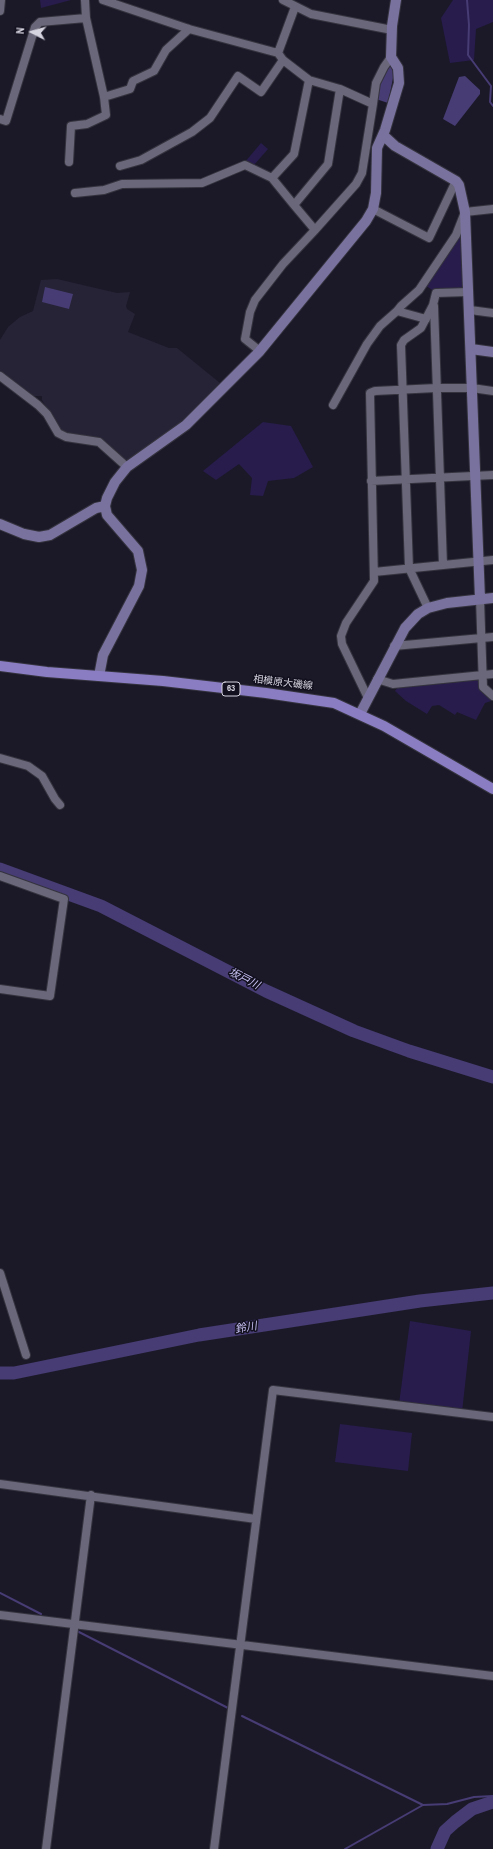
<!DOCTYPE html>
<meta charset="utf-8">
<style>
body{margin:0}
#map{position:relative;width:493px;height:1849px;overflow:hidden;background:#1b1928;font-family:"Archivo Narrow",sans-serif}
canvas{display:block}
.north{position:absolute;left:12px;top:12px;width:40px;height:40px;-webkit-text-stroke:3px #12101e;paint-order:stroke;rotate:276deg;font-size:11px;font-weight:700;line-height:16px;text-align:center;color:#d6d4df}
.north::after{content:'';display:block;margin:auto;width:14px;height:18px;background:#d6d4df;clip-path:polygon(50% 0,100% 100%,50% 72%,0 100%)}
</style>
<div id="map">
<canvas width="493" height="1849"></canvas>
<div class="north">N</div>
</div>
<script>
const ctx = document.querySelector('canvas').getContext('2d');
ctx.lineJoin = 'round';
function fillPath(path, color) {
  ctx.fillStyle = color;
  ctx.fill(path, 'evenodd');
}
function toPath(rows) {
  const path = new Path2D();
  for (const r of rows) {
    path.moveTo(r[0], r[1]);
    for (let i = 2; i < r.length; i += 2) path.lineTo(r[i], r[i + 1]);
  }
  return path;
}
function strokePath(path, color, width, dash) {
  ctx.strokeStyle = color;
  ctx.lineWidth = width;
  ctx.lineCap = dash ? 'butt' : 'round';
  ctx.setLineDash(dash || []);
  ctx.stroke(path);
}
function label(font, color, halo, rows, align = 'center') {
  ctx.font = font + ' "Archivo Narrow","Noto Sans JP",sans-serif';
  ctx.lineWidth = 3;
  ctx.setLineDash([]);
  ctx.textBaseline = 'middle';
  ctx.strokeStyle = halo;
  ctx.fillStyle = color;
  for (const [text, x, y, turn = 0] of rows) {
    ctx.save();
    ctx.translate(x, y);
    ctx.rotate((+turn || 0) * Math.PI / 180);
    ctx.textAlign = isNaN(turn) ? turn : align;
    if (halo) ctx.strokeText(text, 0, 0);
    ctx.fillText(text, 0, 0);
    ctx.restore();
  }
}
const built = toPath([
 [57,279,117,293,130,292,126,306,127,309,135,314,128,332,169,348,177,348,220,383,181,424,128,460,123,460,100,440,68,435,60,430,42,400,42,396,28,396,0,374,0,340,8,327,20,317,33,311,41,280]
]);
const green = toPath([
 [40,0,71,0,41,8],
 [453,0,493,0,493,22,476,29,474,60,450,63,441,18],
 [261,143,268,149,254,165,245,162],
 [458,232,464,236,465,285,462,290,435,292,425,285],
 [263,422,291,426,313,467,294,478,268,481,263,496,250,495,252,478,239,464,216,480,203,471],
 [480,679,491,701,485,703,476,720,457,712,455,715,439,705,432,706,427,714,406,701,395,691,398,687],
 [410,1321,471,1331,462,1412,399,1404],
 [340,1424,412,1433,408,1471,335,1462]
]);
const water = toPath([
 [389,66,393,67,394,73,388,103,376,99,379,84],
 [465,76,480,90,480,94,455,126,443,119,459,77],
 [45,287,73,294,69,309,42,302]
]);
const stream = toPath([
 [467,0,469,25,468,55,491,86,490,102,493,106],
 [0,1593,41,1614],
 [77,1631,228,1708],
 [242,1716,423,1805],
 [345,1849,423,1805,447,1804,474,1797,493,1796]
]);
const river = toPath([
 [0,869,101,906,266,991,354,1031,409,1051,493,1077],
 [0,1373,14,1373,199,1335,420,1301,493,1293],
 [437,1849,445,1831,455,1822,472,1809,493,1802]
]);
const street = toPath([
 [103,0,189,29,278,53,283,60],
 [283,0,311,14,392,30],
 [0,11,1,0],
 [278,53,295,7],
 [309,80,340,89],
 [104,97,130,89,133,81,154,71,166,50,189,29],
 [0,119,6,121,35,27,40,22,86,18],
 [69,162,71,126,87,124,106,115,104,97,86,18,85,0],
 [120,166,141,160,192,132,210,118,238,76,261,92,283,60,309,80,294,154,272,178,294,205,328,164,340,89,373,104,376,83,384,67,391,57],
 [75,193,104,190,122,184,202,183,245,165,272,178],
 [294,205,315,230,356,184,362,173,373,104],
 [373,209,429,238,456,181],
 [434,306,443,565],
 [470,310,493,313],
 [397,311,426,319],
 [260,351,245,339,250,312,255,300,283,264,315,230],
 [0,376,38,405,47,414,58,433,66,437,99,442,127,467],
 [333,405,367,344,380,326,397,311,401,306,419,290,456,235,465,212,493,209],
 [371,481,493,475],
 [374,572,493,560],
 [480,599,483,687,493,696],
 [428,608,409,568,401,345,404,340,421,328,433,305,436,293,468,292],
 [394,646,493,637],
 [377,679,393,684,493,674],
 [368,698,342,644,341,636,346,623,374,581,370,393,375,391,436,388,472,388,493,391],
 [0,758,28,766,42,776,55,799,60,805],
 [0,876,64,899,50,996,0,989],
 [0,1273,26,1355],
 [0,1484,256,1519],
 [0,1615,493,1676],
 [46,1849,91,1495],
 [214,1849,273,1390,493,1417]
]);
const secondary = toPath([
 [383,135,395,146,456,181,459,185,465,212,480,599],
 [471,349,493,352],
 [0,524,24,534,39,537,50,535,96,508,105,506],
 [99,676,103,655,139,586,142,570,138,551,107,515,105,506,107,498,115,482,127,467,186,425,259,352,366,221,373,209,376,193,377,148,385,130,399,83,398,68,391,57,392,26,396,0],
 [360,714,405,628,418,614,428,608,447,603,493,598]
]);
const primary = toPath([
 [0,666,47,672,163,681,266,693,334,703,384,726,493,789]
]);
const shields = [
 [231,689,18]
];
const shieldNames = [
 ["63",231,689]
];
const streetNames = [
 ["相模原大磯線",283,683,7]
];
const waterNames = [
 ["坂戸川",244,979,27],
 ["鈴川",246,1328,-9]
];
fillPath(built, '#262336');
fillPath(green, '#281c4c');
fillPath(water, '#473c73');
strokePath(stream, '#473c73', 2);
strokePath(river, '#473c73', 13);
strokePath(street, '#34333e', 10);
strokePath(secondary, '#34333e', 12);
strokePath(primary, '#34333e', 12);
strokePath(street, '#696779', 8);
strokePath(secondary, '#7a729e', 10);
strokePath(primary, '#8a7dc2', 10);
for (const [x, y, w] of shields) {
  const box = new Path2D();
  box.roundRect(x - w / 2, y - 7, w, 14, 3);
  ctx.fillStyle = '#12101e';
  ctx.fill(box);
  strokePath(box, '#d6d4df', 1);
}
label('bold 9px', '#d6d4df', null, shieldNames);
label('10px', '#d6d4df', '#12101e', streetNames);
label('italic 11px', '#c7c0f4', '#12101e', waterNames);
</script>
